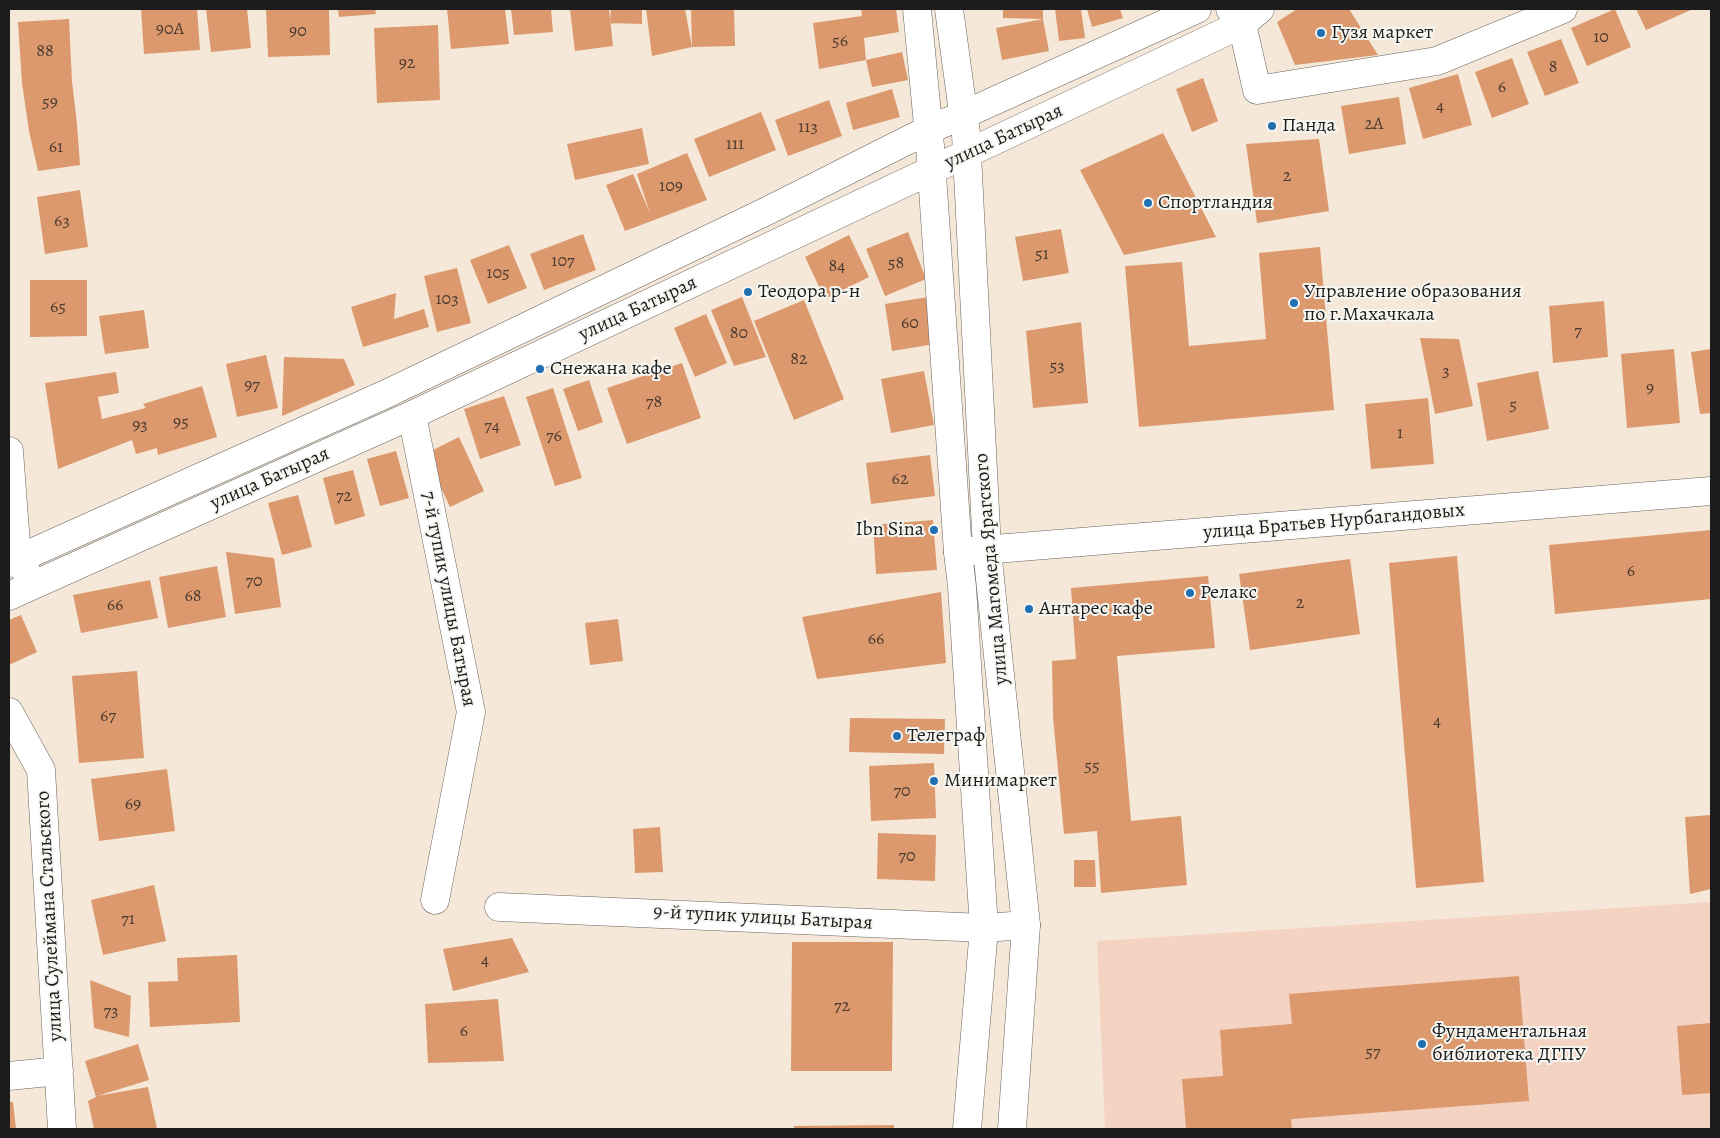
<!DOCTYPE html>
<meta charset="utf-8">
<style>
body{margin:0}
#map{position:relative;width:1720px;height:1138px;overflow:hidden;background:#f5e8d8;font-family:Alegreya,serif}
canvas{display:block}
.frame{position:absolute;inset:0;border:10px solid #1c1c1c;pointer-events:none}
</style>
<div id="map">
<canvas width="1720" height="1138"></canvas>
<div class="frame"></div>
</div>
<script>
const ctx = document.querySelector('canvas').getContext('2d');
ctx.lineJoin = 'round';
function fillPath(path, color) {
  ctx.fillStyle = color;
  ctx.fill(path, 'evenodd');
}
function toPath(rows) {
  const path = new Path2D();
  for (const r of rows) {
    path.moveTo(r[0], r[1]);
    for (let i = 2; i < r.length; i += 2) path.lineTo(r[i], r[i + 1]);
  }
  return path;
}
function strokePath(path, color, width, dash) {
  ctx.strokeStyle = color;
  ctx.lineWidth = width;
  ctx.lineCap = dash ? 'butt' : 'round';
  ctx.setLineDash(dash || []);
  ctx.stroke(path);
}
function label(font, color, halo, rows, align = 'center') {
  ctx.font = font + ' Alegreya,serif';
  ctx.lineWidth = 4;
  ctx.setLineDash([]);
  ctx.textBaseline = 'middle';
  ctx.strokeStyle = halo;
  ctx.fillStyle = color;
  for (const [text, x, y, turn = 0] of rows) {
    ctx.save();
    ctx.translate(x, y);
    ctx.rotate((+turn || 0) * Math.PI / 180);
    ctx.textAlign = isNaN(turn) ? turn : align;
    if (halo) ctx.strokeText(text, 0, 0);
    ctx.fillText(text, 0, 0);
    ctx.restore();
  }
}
const built = toPath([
 [1711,902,1711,1129,1105,1129,1097,941]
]);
const building = toPath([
 [141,9,197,9,200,50,144,54],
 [206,9,247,9,251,48,211,52],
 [266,9,329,9,330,55,268,57],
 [338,9,375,9,376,14,339,17],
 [447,9,505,9,509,44,451,49],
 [511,9,551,9,553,32,514,35],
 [570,9,609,9,613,46,575,51],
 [611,9,642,9,642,24,610,23],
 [646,9,685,9,692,47,652,56],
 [691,9,734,9,735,46,692,47],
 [861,9,896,9,899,32,864,38,866,60,819,69,813,23,862,16],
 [1003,9,1043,9,1043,19,1049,51,1002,60,996,28,1043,19,1003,18],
 [1055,9,1081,9,1085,38,1059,41],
 [1087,9,1120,9,1123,18,1092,27],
 [1297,9,1349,9,1378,55,1295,65,1277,22],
 [1615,9,1631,47,1587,66,1571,28],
 [1636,9,1693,9,1646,30],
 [69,19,72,81,77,124,80,165,38,171,29,131,22,83,18,22],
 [438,25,440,100,377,103,374,28],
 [1561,39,1579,83,1545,96,1527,52],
 [902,52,908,80,872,87,866,60],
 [1512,58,1529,104,1492,118,1475,72],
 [1458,74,1472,125,1423,139,1409,88],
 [1203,78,1218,121,1192,132,1176,89],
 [892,89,900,117,853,130,846,103],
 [1399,97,1406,144,1349,154,1341,106],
 [829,100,842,136,788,156,775,120],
 [761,112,776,150,709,177,694,139],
 [642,128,649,164,575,180,567,144],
 [1163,133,1216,237,1124,255,1080,170],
 [1319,139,1329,211,1257,223,1246,144],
 [687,153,707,200,625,231,606,185,633,174,650,213,637,174],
 [80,190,88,247,45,254,37,197],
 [1061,229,1069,273,1023,281,1015,237],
 [908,232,926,279,885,296,866,249],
 [583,234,596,270,544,290,530,254],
 [849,235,869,277,825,299,805,257],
 [509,245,527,288,488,304,470,260],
 [1320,247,1334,410,1139,427,1125,266,1182,262,1189,346,1266,339,1259,253],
 [457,268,471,323,437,332,424,276],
 [30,280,87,280,87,336,30,337],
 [396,293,394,319,424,309,429,327,363,347,351,307],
 [742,297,766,357,734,366,711,310],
 [928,297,935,344,892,351,885,304],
 [804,300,844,399,794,420,754,321],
 [1604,301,1608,357,1553,363,1549,306],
 [144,310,149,348,105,354,99,316],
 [706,314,727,363,695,377,674,328],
 [1081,322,1088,403,1033,408,1026,331],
 [1420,338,1459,339,1473,406,1435,414],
 [1674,349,1680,423,1627,428,1621,354],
 [1711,349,1711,413,1700,414,1691,352],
 [266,355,278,408,237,417,226,364],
 [284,357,344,359,355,385,282,416],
 [682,363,701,418,627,444,607,388],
 [924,371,934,425,891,433,881,379],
 [1538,371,1549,429,1487,441,1477,383],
 [116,372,119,393,98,397,102,419,146,408,143,404,202,386,217,437,158,455,157,448,136,454,132,440,58,469,45,383],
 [589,380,603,422,578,431,563,389],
 [553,388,582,478,555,486,526,397],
 [504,396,521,445,480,459,464,409],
 [1428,398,1434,464,1371,469,1365,404],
 [459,437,484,491,450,507,425,454],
 [396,451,409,498,380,506,367,459],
 [930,455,935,496,871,504,866,463],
 [353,470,365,516,335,525,323,478],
 [298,495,312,547,282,555,268,503],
 [933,520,937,570,876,574,873,525],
 [1711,530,1711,599,1555,614,1549,545],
 [226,552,274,558,281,607,235,614],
 [1457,556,1484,882,1416,888,1389,563],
 [1350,559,1360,634,1250,650,1239,574],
 [217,566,226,617,168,628,159,577],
 [1208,576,1215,648,1117,656,1131,821,1181,816,1187,885,1101,893,1097,831,1064,834,1053,717,1052,661,1076,659,1071,588],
 [150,580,158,618,81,633,73,595],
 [941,592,946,663,817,679,802,617],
 [21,615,37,652,9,665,9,620],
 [618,619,623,661,590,665,585,623],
 [137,671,144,758,79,763,72,676],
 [850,718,945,719,944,754,849,752],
 [934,763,936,818,871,821,869,766],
 [167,769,175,831,99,841,91,779],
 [1711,815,1711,889,1690,894,1685,817],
 [660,827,663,872,635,873,633,829],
 [878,833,936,835,935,881,877,879],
 [1074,860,1095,860,1096,887,1074,887],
 [154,885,166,941,103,955,91,900],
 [512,938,529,972,453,991,443,949],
 [792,942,893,942,892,1071,791,1071],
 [237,955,240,1022,150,1027,148,982,178,981,177,958],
 [1519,976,1529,1101,1291,1119,1292,1129,1186,1129,1182,1079,1223,1076,1220,1030,1292,1024,1289,994],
 [90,980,131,996,129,1037,94,1028],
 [498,999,504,1061,428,1063,425,1004],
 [1711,1023,1711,1093,1682,1095,1677,1026],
 [138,1044,149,1080,97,1096,148,1087,157,1129,94,1129,88,1101,96,1097,85,1061],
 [9,1102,13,1102,16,1129,9,1129],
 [894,1125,894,1129,794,1129,794,1126]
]);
const minor = toPath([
 [1230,9,1242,24,1257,90,1437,61,1563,9],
 [412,415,471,712,435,900],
 [958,552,1711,491],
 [9,712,41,770,62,1129],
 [499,907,984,928,1026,925],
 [9,1076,59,1071]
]);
const major = toPath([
 [917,9,930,146,958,552,962,587,984,928,967,1129],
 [949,9,966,134,987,550,1026,925,1012,1129],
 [9,451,17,558,27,573],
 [9,563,386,394,769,210,928,130,963,115,1197,9],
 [9,596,412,415,1242,24,1260,9]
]);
const markers = [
 [1321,33,5,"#1f6fb2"],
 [1272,126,5,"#1f6fb2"],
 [1148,203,5,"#1f6fb2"],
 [748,292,5,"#1f6fb2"],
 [1294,303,5,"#1f6fb2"],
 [540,369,5,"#1f6fb2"],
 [934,530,5,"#1f6fb2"],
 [1190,593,5,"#1f6fb2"],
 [1029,609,5,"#1f6fb2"],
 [897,736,5,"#1f6fb2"],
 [934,781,5,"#1f6fb2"],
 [1422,1044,5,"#1f6fb2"]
];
const numberNames = [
 ["90А",170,30],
 ["90",298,32],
 ["10",1601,38],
 ["56",840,42],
 ["88",45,52],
 ["92",407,64],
 ["8",1553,68],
 ["6",1502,88],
 ["59",50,103],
 ["4",1440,107],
 ["2А",1374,125],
 ["113",808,128],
 ["111",735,145],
 ["61",56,148],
 ["2",1287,177],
 ["109",671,187],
 ["63",62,222],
 ["51",1042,255],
 ["107",563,262],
 ["58",896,264],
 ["84",837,267],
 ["105",498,274],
 ["103",447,300],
 ["65",58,308],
 ["60",910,324],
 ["7",1578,332],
 ["80",739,334],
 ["82",799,360],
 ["53",1057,367],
 ["3",1446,372],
 ["97",252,386],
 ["9",1650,389],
 ["78",654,403],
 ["5",1513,406],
 ["95",181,423],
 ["93",140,426],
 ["74",492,427],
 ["1",1400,434],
 ["76",554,437],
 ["62",900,480],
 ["72",344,497],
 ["6",1631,572],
 ["70",254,582],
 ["68",193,597],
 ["2",1300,604],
 ["66",115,606],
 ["66",876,640],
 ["67",108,717],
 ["4",1437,722],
 ["55",1092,767],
 ["70",902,792],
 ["69",133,805],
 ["70",907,857],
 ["71",128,920],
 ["4",485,961],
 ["72",842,1007],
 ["73",111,1012],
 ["6",464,1032],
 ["57",1373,1053]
];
const poiNames = [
 ["Гузя маркет",1331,33],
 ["Панда",1282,126],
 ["Спортландия",1158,203],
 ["Теодора р-н",758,292],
 ["Управление образования",1304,292],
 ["по г.Махачкала",1304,315],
 ["Снежана кафе",550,369],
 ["Ibn Sina",924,530,"right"],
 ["Релакс",1200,593],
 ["Антарес кафе",1039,609],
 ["Телеграф",907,736],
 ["Минимаркет",944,781],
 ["Фундаментальная",1432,1032],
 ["библиотека ДГПУ",1432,1055]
];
const streetNames = [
 ["улица Батырая",1004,137,-25],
 ["улица Батырая",638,309,-25],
 ["улица Батырая",270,479,-24],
 ["улица Братьев Нурбагандовых",1334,522,-5],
 ["улица Магомеда Ярагского",992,569,-95],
 ["7-й тупик улицы Батырая",448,599,79],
 ["улица Сулеймана Стальского",50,916,-93],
 ["9-й тупик улицы Батырая",763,918,3]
];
fillPath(built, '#f5d3c2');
fillPath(building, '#db996d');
strokePath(minor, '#68635e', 29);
strokePath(major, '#68635e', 29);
strokePath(minor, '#fff', 28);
strokePath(major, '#fff', 28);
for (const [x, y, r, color] of markers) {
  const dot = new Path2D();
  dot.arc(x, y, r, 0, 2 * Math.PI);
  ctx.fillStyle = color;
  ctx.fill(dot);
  strokePath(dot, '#f6f6f2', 2);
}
label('18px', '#4c3b30', null, numberNames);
label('20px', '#1c1c1c', '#f6f6f2', poiNames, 'left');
label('20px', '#1c1c1c', '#f6f6f2', streetNames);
</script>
